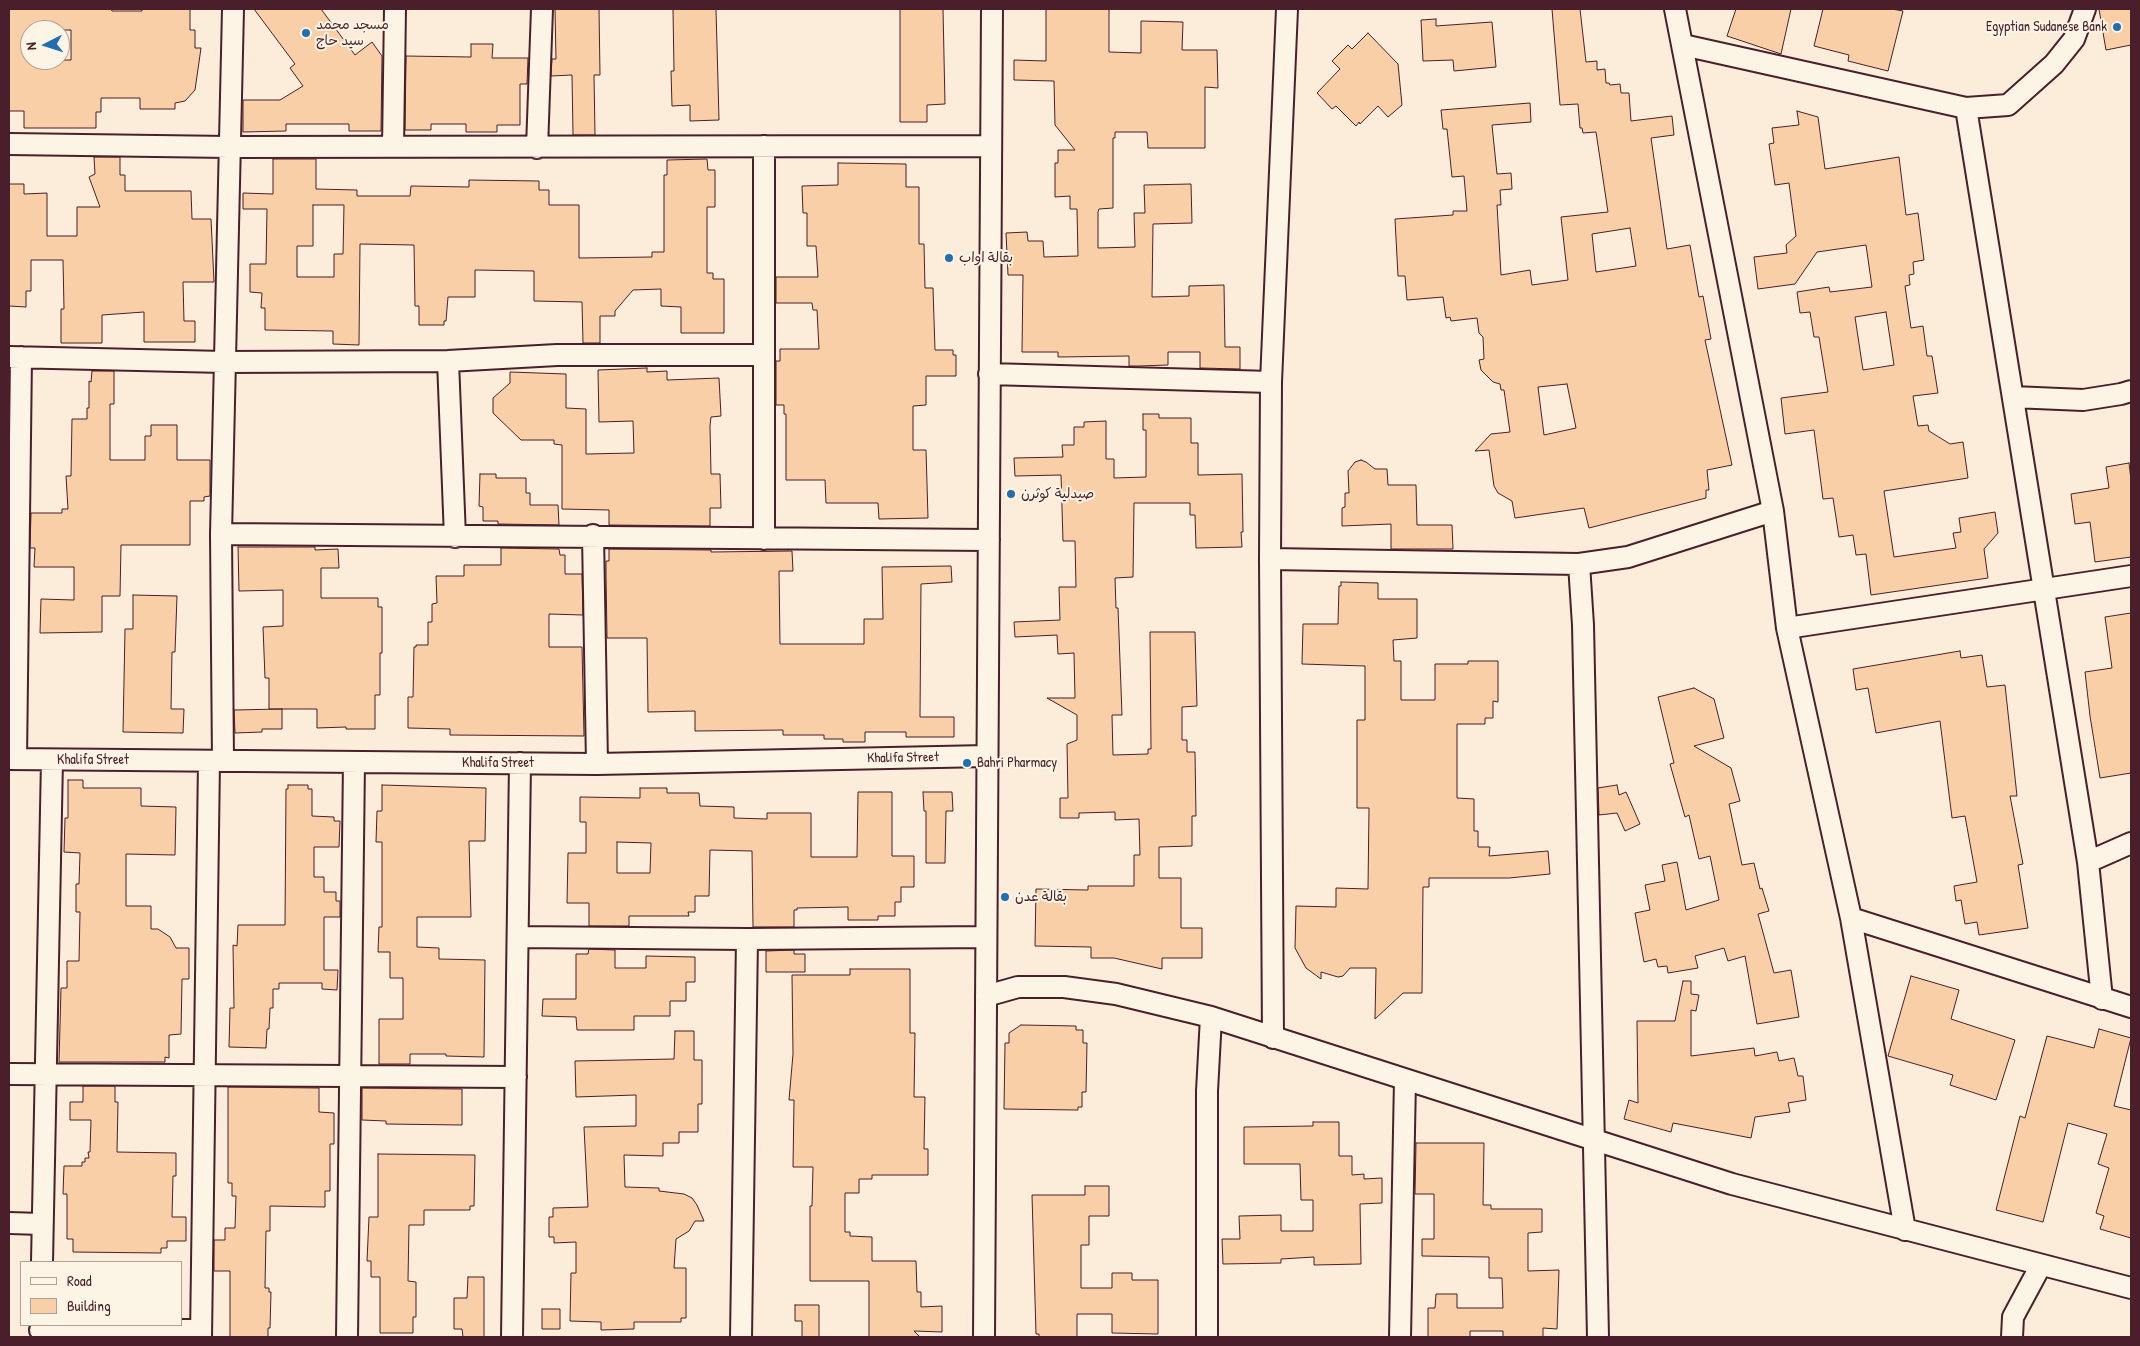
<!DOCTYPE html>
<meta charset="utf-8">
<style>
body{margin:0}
#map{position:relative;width:2140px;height:1346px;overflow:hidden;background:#fbedd9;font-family:"Patrick Hand",sans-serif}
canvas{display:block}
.frame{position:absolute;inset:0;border:10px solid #4a1f2b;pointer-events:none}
.legend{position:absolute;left:20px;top:1261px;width:162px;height:65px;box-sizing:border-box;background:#fcf5e5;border:1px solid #b59f9b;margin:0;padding:6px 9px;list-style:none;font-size:15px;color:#4a1f2b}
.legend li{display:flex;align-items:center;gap:10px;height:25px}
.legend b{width:25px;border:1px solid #b59f9b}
.north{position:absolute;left:20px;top:20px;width:50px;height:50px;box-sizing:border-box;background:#fcf5e5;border:1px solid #b59f9b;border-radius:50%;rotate:265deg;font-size:14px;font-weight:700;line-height:20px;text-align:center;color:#4a1f2b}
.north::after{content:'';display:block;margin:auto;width:18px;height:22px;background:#1f6fb2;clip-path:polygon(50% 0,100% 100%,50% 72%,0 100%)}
</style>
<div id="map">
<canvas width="2140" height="1346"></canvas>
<div class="frame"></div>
<ul class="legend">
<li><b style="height:6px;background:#fcf5e5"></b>Road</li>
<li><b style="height:14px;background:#f8cfa7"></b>Building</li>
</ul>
<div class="north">N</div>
</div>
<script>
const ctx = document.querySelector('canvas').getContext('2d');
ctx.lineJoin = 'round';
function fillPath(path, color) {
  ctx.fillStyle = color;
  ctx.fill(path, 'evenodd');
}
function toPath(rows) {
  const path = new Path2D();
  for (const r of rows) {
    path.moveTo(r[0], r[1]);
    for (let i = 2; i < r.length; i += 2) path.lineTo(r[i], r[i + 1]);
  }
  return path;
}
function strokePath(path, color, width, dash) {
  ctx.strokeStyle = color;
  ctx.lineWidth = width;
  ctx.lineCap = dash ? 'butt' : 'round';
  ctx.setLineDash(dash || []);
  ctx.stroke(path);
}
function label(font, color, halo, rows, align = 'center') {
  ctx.font = font + ' "Patrick Hand","Playpen Sans Arabic",sans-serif';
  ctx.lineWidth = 4;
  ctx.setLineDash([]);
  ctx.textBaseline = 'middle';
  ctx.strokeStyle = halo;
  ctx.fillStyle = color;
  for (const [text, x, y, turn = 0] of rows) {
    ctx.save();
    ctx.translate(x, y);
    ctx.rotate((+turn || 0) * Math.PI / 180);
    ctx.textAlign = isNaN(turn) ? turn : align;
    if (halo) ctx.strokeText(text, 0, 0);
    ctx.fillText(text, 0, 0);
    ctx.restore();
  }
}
const building = toPath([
 [9,9,111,9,112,11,142,11,142,9,190,9,190,30,195,30,195,48,201,48,195,90,185,101,175,103,175,109,140,109,140,98,101,98,101,112,96,112,96,128,24,128,24,111,9,111,9,9],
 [30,30,71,30,71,60,30,60,30,30],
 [254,9,321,9,355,55,372,42,382,56,381,131,349,131,349,124,286,124,286,131,243,132,243,100,280,100,303,86,290,68,295,64,254,9],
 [555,9,599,9,600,75,594,75,595,135,573,135,572,75,551,76,552,59,556,59,555,9],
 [673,9,716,9,719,120,690,121,690,105,672,106,671,71,674,71,673,9],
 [900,9,943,9,945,104,927,105,927,122,900,122,900,9],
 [1046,9,1109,9,1109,52,1141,53,1141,21,1183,22,1182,50,1217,50,1218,88,1205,87,1205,148,1148,148,1147,132,1115,132,1115,138,1113,138,1113,208,1099,209,1098,212,1098,248,1135,247,1134,213,1145,213,1144,185,1191,184,1192,223,1153,224,1152,297,1189,296,1189,286,1224,285,1225,347,1240,347,1240,369,1200,368,1200,352,1168,352,1168,365,1139,366,1129,366,1129,356,1058,357,1058,352,1022,352,1023,275,1008,275,1006,233,1027,232,1028,241,1043,241,1044,257,1078,256,1077,209,1070,209,1070,196,1055,197,1055,163,1058,163,1058,150,1075,150,1055,125,1054,81,1014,80,1014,60,1046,61,1046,9],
 [1552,9,1580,9,1586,62,1597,61,1597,70,1605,69,1606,83,1609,83,1610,85,1620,84,1621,93,1629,93,1631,121,1672,116,1674,135,1651,138,1667,249,1690,245,1699,297,1703,296,1711,339,1705,340,1732,465,1707,470,1709,490,1706,490,1706,498,1589,528,1584,508,1515,518,1512,501,1498,493,1494,486,1489,450,1475,451,1491,434,1510,432,1504,390,1501,390,1500,384,1493,382,1481,370,1479,360,1484,359,1483,337,1479,333,1477,318,1451,321,1450,317,1446,318,1443,297,1407,300,1405,276,1398,276,1395,219,1453,215,1453,211,1467,211,1464,176,1452,177,1447,129,1443,129,1441,110,1530,103,1531,122,1492,125,1497,174,1511,173,1512,189,1500,190,1501,205,1497,205,1501,275,1530,270,1532,285,1568,280,1561,217,1608,212,1596,132,1583,133,1582,128,1580,128,1578,104,1560,105,1552,9],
 [1630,228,1636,266,1596,272,1592,234,1630,228],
 [1567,384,1576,428,1544,435,1538,387,1567,384],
 [1736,9,1791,9,1781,54,1727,36,1736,9],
 [1823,9,1892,9,1903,11,1888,71,1848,61,1849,55,1814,46,1823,9],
 [2099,9,2131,9,2131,45,2106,50,2099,9],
 [1436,19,1436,26,1492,22,1496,67,1454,71,1453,60,1423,61,1421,20,1436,19],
 [1368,33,1398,64,1402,105,1388,117,1378,106,1360,124,1359,122,1356,126,1336,106,1332,109,1317,93,1340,69,1332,61,1348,45,1352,49,1368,33],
 [471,44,493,44,492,58,528,58,527,84,520,84,520,125,497,125,497,132,466,132,466,124,431,124,431,130,405,130,406,56,471,57,471,44],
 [1797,111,1818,117,1825,169,1899,157,1906,215,1918,213,1924,260,1913,262,1914,274,1909,275,1910,285,1905,286,1911,328,1923,326,1927,356,1932,356,1938,393,1913,396,1918,426,1928,425,1929,431,1950,444,1963,442,1968,478,1884,491,1894,557,1956,548,1953,533,1961,532,1959,518,1995,512,1998,533,1984,549,1988,578,1871,595,1866,554,1856,555,1853,535,1839,537,1833,498,1823,499,1814,430,1785,434,1781,398,1828,392,1819,337,1814,337,1810,312,1800,313,1797,292,1829,287,1830,292,1872,287,1866,245,1817,252,1795,284,1758,289,1754,257,1787,253,1786,245,1796,236,1789,183,1775,185,1769,144,1774,143,1772,128,1799,125,1797,111],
 [1886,312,1894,365,1863,370,1855,317,1886,312],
 [94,157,120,157,120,175,125,175,125,191,191,191,192,219,211,219,214,282,183,282,184,321,195,321,195,342,144,342,144,312,102,315,102,343,61,343,61,309,64,309,63,260,31,260,31,291,26,291,26,307,9,306,9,184,24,184,24,194,47,193,47,236,77,236,77,207,100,207,89,177,95,174,94,157],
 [273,159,316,159,316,189,357,190,357,196,410,196,411,186,469,187,469,180,539,181,539,190,549,190,549,205,579,205,579,258,652,257,652,252,664,252,664,175,667,175,667,160,707,159,708,170,715,170,715,207,707,207,707,273,713,273,713,279,724,279,724,333,681,333,681,307,661,306,661,289,633,290,615,311,615,316,600,316,600,343,583,343,582,302,534,301,534,271,475,270,475,297,448,297,446,321,444,321,444,325,419,325,419,306,415,306,414,245,360,244,359,345,333,344,333,331,265,330,265,308,261,308,262,293,250,292,250,264,266,264,267,209,243,209,243,193,273,194,273,159],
 [313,205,344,205,343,254,334,254,334,277,297,277,297,246,313,246,313,205],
 [838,163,906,164,906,187,919,187,919,244,924,244,925,288,933,288,935,350,953,350,953,355,956,355,956,376,926,376,926,405,913,406,913,450,926,450,928,518,879,519,878,503,826,503,825,480,786,480,786,414,784,414,784,405,776,405,776,361,780,361,780,349,819,349,817,310,813,310,812,303,776,303,776,277,818,277,816,246,807,246,807,213,803,213,802,186,838,185,838,163],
 [647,368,647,372,667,371,667,380,719,378,721,416,711,417,710,426,711,474,720,474,721,508,710,508,710,526,609,525,609,510,562,509,562,445,554,444,554,440,521,440,493,413,493,398,510,383,510,372,566,374,566,408,586,409,586,454,634,453,633,421,599,422,598,370,647,368],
 [92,371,114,371,114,404,110,404,110,460,145,460,145,436,151,436,151,425,177,425,177,460,210,460,210,496,204,497,204,501,190,501,190,545,121,545,120,596,102,596,102,632,40,633,41,599,74,600,74,567,34,567,35,548,30,548,31,513,62,513,62,509,68,509,66,476,71,476,72,419,87,419,87,408,89,408,89,381,91,382,92,371],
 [1143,414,1159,414,1159,418,1191,418,1191,443,1198,443,1198,475,1242,474,1243,532,1241,532,1242,547,1196,548,1195,515,1190,515,1190,503,1134,503,1133,577,1115,578,1116,608,1118,608,1122,715,1112,715,1113,755,1148,754,1148,749,1151,749,1150,632,1195,632,1197,706,1182,707,1182,740,1187,740,1187,752,1195,752,1196,816,1192,816,1192,846,1159,847,1159,878,1181,878,1181,928,1202,928,1202,958,1162,958,1162,969,1114,958,1091,958,1091,947,1035,946,1036,889,1088,890,1088,886,1134,886,1134,855,1140,855,1139,819,1115,820,1115,812,1079,813,1079,818,1060,818,1060,798,1068,798,1067,744,1077,740,1077,715,1047,698,1075,698,1074,653,1058,654,1057,635,1015,637,1014,622,1060,620,1059,587,1076,587,1075,541,1063,541,1061,475,1015,476,1014,458,1063,457,1062,445,1074,445,1074,427,1084,427,1084,422,1106,421,1106,459,1114,459,1114,478,1146,477,1146,430,1143,430,1143,414],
 [1361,460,1366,462,1375,469,1387,469,1388,485,1416,485,1417,525,1452,525,1453,549,1391,549,1391,524,1342,526,1342,508,1345,507,1345,493,1349,493,1348,471,1355,462,1361,460],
 [2129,463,2131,480,2131,557,2095,562,2090,522,2075,524,2071,494,2109,488,2106,467,2129,463],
 [480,474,496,474,496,478,526,478,526,493,530,493,530,505,558,505,559,525,498,524,498,521,483,521,483,507,479,506,480,474],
 [238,547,315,547,315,550,338,549,339,568,321,568,321,598,378,598,378,607,382,607,382,653,380,653,380,695,375,695,375,729,346,729,346,727,317,728,317,709,269,709,269,678,265,678,263,627,283,626,283,590,239,591,238,547],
 [501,548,559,549,560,555,565,555,565,574,582,574,583,615,549,614,549,647,582,647,584,736,450,735,450,729,408,728,408,697,413,697,414,647,416,647,416,645,428,645,428,622,432,622,432,604,437,603,436,576,464,576,464,565,501,565,501,548],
 [609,549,711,550,711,552,792,551,793,571,779,571,780,644,864,644,864,619,883,619,882,567,951,566,952,582,921,584,920,717,954,717,954,737,906,737,906,732,865,732,865,742,843,742,843,739,824,739,824,735,783,735,783,730,695,731,695,711,648,712,647,638,607,638,606,575,606,561,609,561,609,549],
 [1341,582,1378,583,1378,599,1417,599,1417,638,1393,640,1394,661,1401,661,1401,700,1435,700,1435,664,1468,664,1468,661,1498,661,1498,702,1493,701,1493,718,1485,718,1485,724,1457,724,1457,798,1474,799,1474,831,1478,831,1478,847,1490,847,1489,856,1548,851,1550,874,1509,878,1429,878,1429,887,1423,887,1422,993,1403,993,1375,1019,1376,968,1350,968,1343,976,1338,977,1321,972,1321,979,1306,968,1295,948,1296,906,1336,907,1336,888,1368,889,1369,808,1357,808,1357,720,1365,720,1365,666,1302,664,1303,624,1338,624,1339,586,1341,586,1341,582],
 [133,595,177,596,175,652,172,652,171,709,184,709,183,733,123,732,125,629,133,629,133,595],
 [2131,613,2131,773,2100,778,2090,716,2085,672,2112,668,2105,617,2131,613],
 [1960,651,1961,658,1982,655,1987,687,2005,685,2017,796,2010,796,2023,864,2018,865,2028,928,1979,935,1977,922,1965,924,1961,900,1956,901,1954,886,1977,882,1965,816,1952,818,1940,721,1876,733,1868,688,1856,690,1853,669,1960,651],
 [1694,688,1714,699,1724,738,1694,746,1731,768,1740,801,1729,804,1742,865,1754,863,1760,889,1762,888,1769,911,1758,914,1774,973,1791,970,1799,1017,1757,1024,1745,956,1728,961,1724,948,1695,956,1698,968,1668,973,1667,966,1658,967,1656,959,1644,962,1635,913,1650,910,1645,885,1665,881,1662,865,1677,862,1686,910,1719,900,1710,856,1699,859,1689,815,1685,817,1670,764,1674,763,1658,697,1694,688],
 [282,709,282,729,262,729,262,732,235,733,234,710,282,709],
 [68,780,83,780,83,788,141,788,141,806,176,807,175,855,126,854,126,906,151,906,151,929,158,929,170,937,176,948,189,948,189,979,182,979,181,1034,169,1035,169,1058,165,1057,165,1062,59,1062,61,988,67,988,67,961,79,961,80,912,76,912,76,884,79,884,80,853,64,852,65,818,68,818,68,780],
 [288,785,308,785,308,789,312,789,312,816,334,817,334,821,340,821,339,847,314,847,314,877,324,877,324,892,336,892,336,901,340,901,340,917,324,917,324,970,338,970,337,990,322,989,322,983,279,983,279,989,273,989,273,1008,270,1008,269,1029,267,1029,266,1048,229,1047,230,1008,234,1008,233,945,237,946,238,925,285,925,286,789,288,789,288,785],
 [382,785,486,788,485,841,469,841,471,917,417,917,417,947,439,948,439,959,485,960,484,1057,446,1056,446,1054,410,1054,410,1064,379,1064,379,1019,403,1019,403,978,390,978,390,952,378,952,379,927,382,927,382,842,376,842,377,811,382,811,382,785],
 [1617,785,1619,795,1626,792,1640,824,1625,831,1617,813,1599,815,1598,788,1617,785],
 [640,788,667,788,667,793,699,793,700,806,734,807,734,818,767,819,767,813,811,813,811,857,857,857,858,792,892,792,892,856,914,856,914,887,901,887,901,902,895,902,895,916,878,916,878,920,848,920,848,907,797,908,797,910,794,910,794,927,753,927,752,851,710,850,709,896,695,896,695,912,688,912,689,916,629,916,629,926,589,926,589,903,567,903,568,853,586,853,586,822,580,822,580,797,640,798,640,788],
 [617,842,651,843,650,873,617,873,617,842],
 [923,792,952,792,953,811,946,811,945,863,926,863,926,811,924,811,923,792],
 [589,949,615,950,615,968,646,968,646,956,695,957,695,982,686,982,686,1001,670,1001,670,1016,634,1016,634,1030,577,1030,576,1017,542,1016,543,999,576,999,576,954,588,954,589,949],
 [794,950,794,954,805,954,805,972,766,972,766,951,794,950],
 [850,969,910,969,910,1033,915,1033,914,1097,925,1097,924,1149,928,1149,928,1175,872,1175,872,1179,859,1179,859,1193,845,1193,845,1232,850,1232,850,1236,872,1237,872,1261,916,1261,917,1292,921,1292,921,1307,942,1306,942,1332,914,1331,920,1337,869,1337,869,1281,810,1281,810,1206,812,1206,813,1167,793,1167,794,1100,789,1100,793,1054,792,975,850,975,850,969],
 [1911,976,1959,990,1951,1019,2015,1040,1996,1100,1950,1085,1953,1075,1888,1056,1911,976],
 [1683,981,1691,981,1691,994,1699,995,1696,1011,1691,1010,1691,1056,1754,1048,1755,1056,1777,1052,1779,1061,1794,1058,1798,1076,1803,1076,1806,1100,1788,1103,1790,1112,1755,1117,1751,1138,1673,1123,1671,1132,1624,1119,1629,1100,1638,1103,1637,1021,1675,1021,1683,981],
 [1021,1025,1076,1026,1076,1030,1083,1030,1083,1043,1087,1043,1086,1092,1082,1092,1082,1107,1078,1107,1078,1110,1004,1109,1005,1043,1009,1043,1009,1033,1021,1025],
 [2099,1029,2131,1038,2114,1106,2131,1110,2131,1238,2100,1229,2104,1216,2096,1213,2109,1168,2098,1164,2107,1134,2068,1123,2043,1222,1996,1210,2020,1116,2025,1118,2047,1036,2094,1048,2099,1029],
 [675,1031,694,1031,694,1060,702,1060,702,1104,698,1104,698,1132,679,1132,679,1143,663,1143,663,1156,624,1155,625,1187,659,1188,659,1191,684,1194,692,1198,697,1205,704,1221,695,1221,689,1231,676,1239,674,1268,686,1268,686,1318,681,1318,681,1322,634,1322,634,1329,601,1330,601,1322,570,1321,571,1273,576,1273,576,1242,554,1243,554,1237,549,1237,549,1217,553,1217,553,1208,588,1207,584,1127,636,1126,636,1095,576,1097,575,1061,674,1059,675,1031],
 [83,1086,115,1086,115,1102,118,1102,117,1152,176,1153,176,1176,173,1176,172,1217,186,1217,186,1241,167,1241,167,1248,161,1248,161,1253,73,1252,73,1239,67,1239,67,1194,63,1194,64,1166,82,1166,82,1162,85,1162,85,1158,89,1158,88,1152,90,1152,91,1120,70,1120,70,1102,83,1102,83,1086],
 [228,1087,319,1088,319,1112,334,1113,334,1144,330,1144,330,1191,325,1191,325,1207,270,1206,270,1231,266,1231,265,1288,269,1288,269,1292,271,1292,270,1328,268,1328,268,1337,230,1337,230,1271,214,1271,214,1240,225,1240,225,1228,235,1228,236,1196,232,1196,232,1183,228,1183,228,1087],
 [362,1088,462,1089,462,1125,386,1124,386,1121,362,1120,362,1088],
 [1313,1122,1339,1122,1339,1156,1352,1156,1352,1175,1364,1174,1364,1179,1382,1178,1382,1203,1360,1204,1361,1264,1314,1265,1314,1257,1281,1259,1281,1263,1223,1264,1222,1239,1240,1239,1239,1216,1281,1215,1281,1231,1313,1231,1313,1200,1301,1200,1300,1164,1244,1164,1244,1127,1313,1126,1313,1122],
 [1416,1143,1484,1143,1483,1205,1491,1205,1491,1209,1542,1209,1542,1232,1528,1233,1528,1271,1559,1270,1557,1329,1543,1328,1543,1337,1503,1337,1503,1331,1470,1331,1470,1337,1428,1337,1428,1308,1435,1308,1436,1294,1457,1294,1457,1308,1503,1308,1502,1278,1489,1278,1489,1257,1422,1256,1422,1239,1434,1239,1434,1194,1415,1194,1416,1143],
 [378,1154,475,1155,474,1206,470,1206,470,1210,424,1210,424,1225,409,1225,408,1281,416,1282,416,1317,413,1317,413,1333,380,1333,380,1277,371,1277,371,1261,367,1261,369,1217,378,1217,378,1154],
 [1085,1186,1109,1186,1109,1216,1089,1216,1089,1245,1081,1245,1081,1288,1112,1288,1112,1273,1132,1273,1132,1280,1158,1280,1158,1334,1112,1333,1112,1314,1077,1314,1077,1337,1039,1337,1039,1334,1036,1334,1032,1195,1085,1195,1085,1186],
 [468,1277,484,1277,484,1337,463,1337,462,1329,454,1329,454,1298,467,1298,468,1277],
 [795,1305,819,1305,819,1337,802,1337,802,1321,795,1321,795,1305],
 [542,1309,560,1309,560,1329,542,1329,542,1309]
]);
const minor = toPath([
 [2085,9,2074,39,2054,64,2008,105,1966,108,2088,862,2102,999],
 [1683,45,1966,108],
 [9,144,229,147,991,146],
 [393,147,395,9],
 [537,148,542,9],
 [9,357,224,362,448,361,557,355,764,355],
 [448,361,455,537],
 [989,374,1271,382],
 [2013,397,2083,400,2121,394,2131,391],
 [1773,511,1787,628,1851,918,1905,1230],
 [221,534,989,540],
 [593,535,597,764],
 [764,539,764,146],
 [1270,559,1579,564],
 [1787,628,2131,576],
 [9,759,597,764,987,756],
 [16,759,21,357],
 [223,761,221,534,233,9],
 [2088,862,2131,843],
 [1851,918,2131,1007],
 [518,937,747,939,986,937],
 [986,996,1018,987,1064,987,1116,994,1211,1017,1732,1184,2131,1288],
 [1273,1038,1270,559,1271,382,1287,9],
 [9,1074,516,1077],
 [9,1223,42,1224],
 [42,1262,52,760],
 [40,1330,201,1330],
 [201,1337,209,761],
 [347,1337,354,762],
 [512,1337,520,763],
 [741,1337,747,939],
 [984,1337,992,9],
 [1207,1337,1207,1091,1211,1017],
 [1400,1337,1405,1080],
 [1598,1337,1583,625,1579,564,1628,557,1773,511,1675,9],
 [2012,1337,2013,1317,2041,1265]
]);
const markers = [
 [2117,27,5,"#1f6fb2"],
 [306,33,5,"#1f6fb2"],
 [949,258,5,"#1f6fb2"],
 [1011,494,5,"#1f6fb2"],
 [967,763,5,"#1f6fb2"],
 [1005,897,5,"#1f6fb2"]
];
const poiNames = [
 ["مسجد محمد",316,25],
 ["سيد حاج",316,41],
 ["Egyptian Sudanese Bank",2107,27,"right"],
 ["بقالة اواب",959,258],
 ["صيدلية كوثرن",1021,494],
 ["Bahri Pharmacy",977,763],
 ["بقالة عدن",1015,897]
];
const streetNames = [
 ["Khalifa Street",903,758,-1],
 ["Khalifa Street",93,760],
 ["Khalifa Street",498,763]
];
fillPath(building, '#f8cfa7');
strokePath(building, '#4a1f2b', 1);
strokePath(minor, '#4a1f2b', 24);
strokePath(minor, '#fcf5e5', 20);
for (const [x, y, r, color] of markers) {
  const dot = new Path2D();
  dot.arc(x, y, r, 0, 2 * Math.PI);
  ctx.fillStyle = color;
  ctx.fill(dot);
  strokePath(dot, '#fcf5e5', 2);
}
label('14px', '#4a1f2b', '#fcf5e5', poiNames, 'left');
label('14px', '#4a1f2b', '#fcf5e5', streetNames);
</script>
